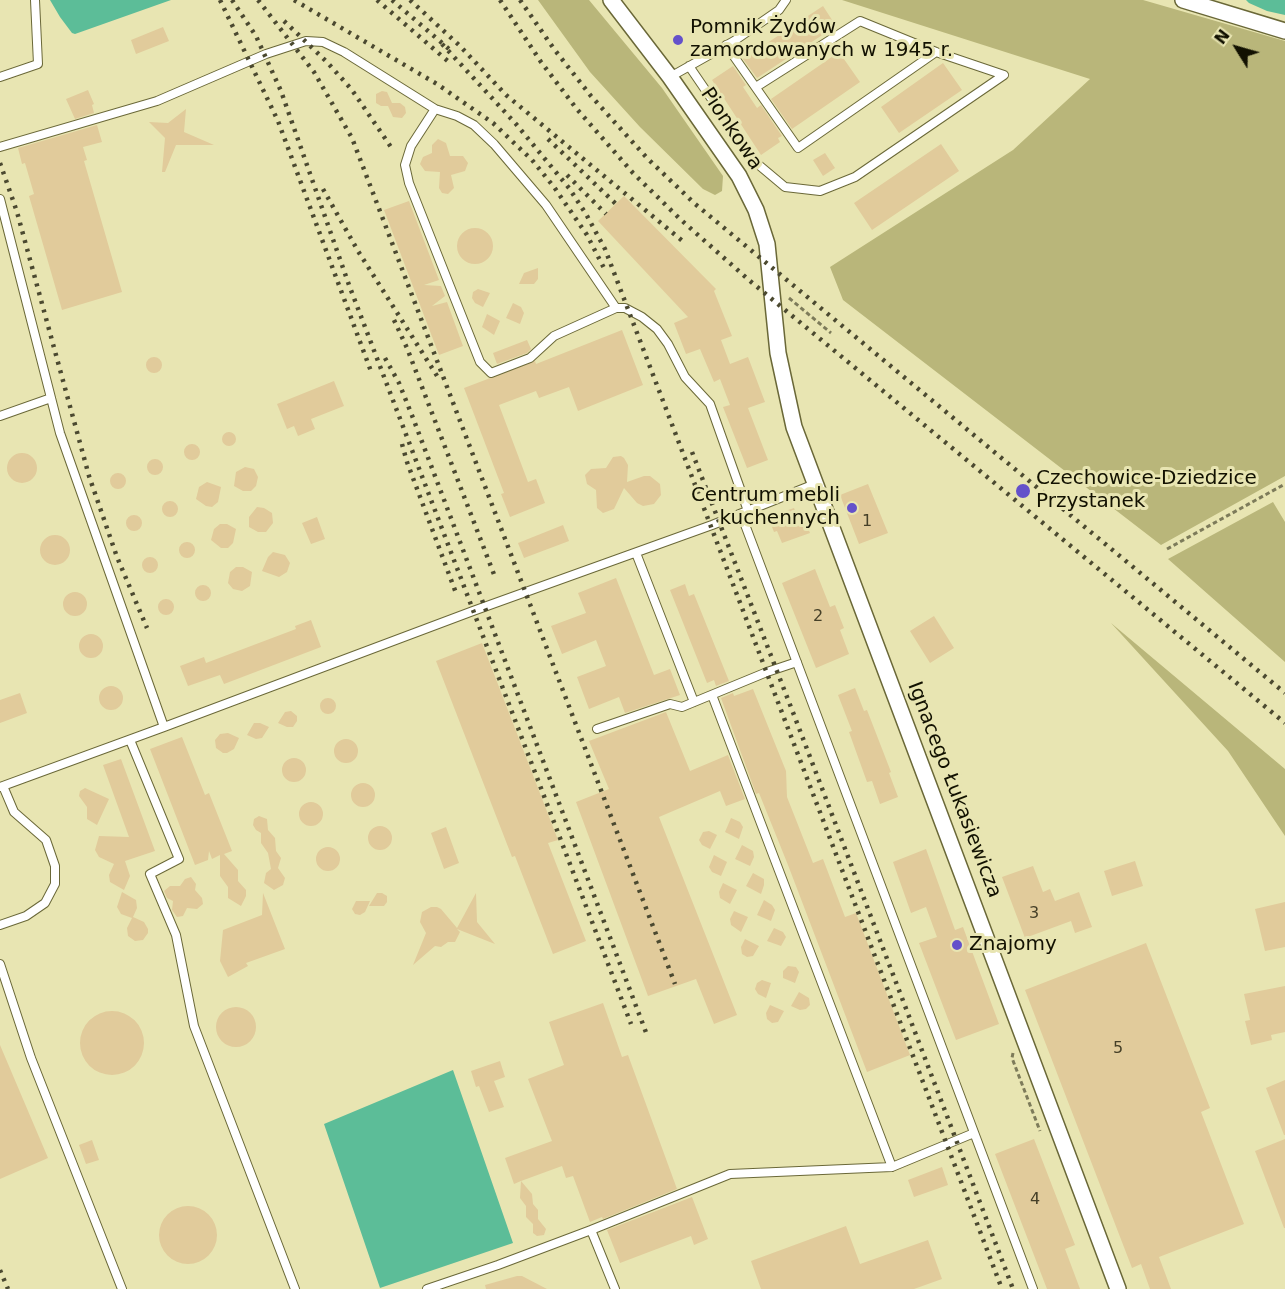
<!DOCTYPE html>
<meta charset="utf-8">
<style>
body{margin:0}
#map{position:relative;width:1285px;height:1289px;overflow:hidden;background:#e8e5b2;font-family:"DejaVu Sans",sans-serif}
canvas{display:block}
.north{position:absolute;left:1207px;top:18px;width:60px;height:60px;-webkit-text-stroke:4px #e8e5b2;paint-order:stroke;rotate:307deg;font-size:16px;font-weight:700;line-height:24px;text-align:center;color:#121101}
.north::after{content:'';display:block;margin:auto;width:21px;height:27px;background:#121101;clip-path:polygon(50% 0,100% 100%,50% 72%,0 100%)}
</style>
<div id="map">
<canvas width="1285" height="1289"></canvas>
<div class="north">N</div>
</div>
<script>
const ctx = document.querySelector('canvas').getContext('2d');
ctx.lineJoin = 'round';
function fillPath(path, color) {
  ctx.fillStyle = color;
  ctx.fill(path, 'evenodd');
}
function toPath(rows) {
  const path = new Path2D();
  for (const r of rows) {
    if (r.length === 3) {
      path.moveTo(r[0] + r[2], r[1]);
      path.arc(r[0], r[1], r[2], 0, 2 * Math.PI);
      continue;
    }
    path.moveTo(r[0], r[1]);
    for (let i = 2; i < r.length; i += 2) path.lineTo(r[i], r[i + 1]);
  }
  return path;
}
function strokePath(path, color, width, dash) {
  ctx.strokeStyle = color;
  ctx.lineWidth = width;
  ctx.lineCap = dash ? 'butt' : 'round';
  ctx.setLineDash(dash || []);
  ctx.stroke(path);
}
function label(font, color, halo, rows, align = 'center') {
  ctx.font = font + ' "DejaVu Sans",sans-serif';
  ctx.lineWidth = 6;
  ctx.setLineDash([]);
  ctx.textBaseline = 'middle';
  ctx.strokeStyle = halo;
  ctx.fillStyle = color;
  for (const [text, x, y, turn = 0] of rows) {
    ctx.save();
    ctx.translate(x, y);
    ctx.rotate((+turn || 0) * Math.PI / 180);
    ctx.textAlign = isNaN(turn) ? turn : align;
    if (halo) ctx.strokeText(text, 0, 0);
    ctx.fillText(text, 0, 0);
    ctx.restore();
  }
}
const green = toPath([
 [538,0,589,0,662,88,723,176,722,191,715,195,703,189,640,127,590,72],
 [842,0,1143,0,1285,41,1285,476,1161,545,843,300,830,267,1013,150,1090,79],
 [1273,502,1285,522,1285,662,1168,559],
 [1111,623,1285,769,1285,836,1228,751]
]);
const water = toPath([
 [50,0,171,0,75,34,72,33,60,17],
 [1246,0,1285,0,1285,15,1267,11,1249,3],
 [453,1070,513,1243,380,1288,324,1124]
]);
const building = toPath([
 [823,6,836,26,757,78,743,59],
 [163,27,169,41,136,54,131,40],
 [839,52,860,82,792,129,771,99],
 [943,63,962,90,899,133,881,107],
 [733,66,746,85,743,87,757,108,761,105,782,136,778,138,780,142,761,155,712,80],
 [88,90,94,104,92,105,94,113,75,119,66,99],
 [382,91,387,92,392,103,400,103,405,107,406,113,402,118,393,117,388,106,381,106,376,103,376,94],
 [186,109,184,132,214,145,176,145,165,172,162,172,165,138,149,122,168,123],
 [97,125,102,142,83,147,87,160,84,161,122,292,62,310,29,196,34,194,25,163,22,164,18,148],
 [438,139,446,143,450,156,463,156,468,163,465,171,451,175,454,188,448,194,442,193,439,188,440,172,425,171,420,164,423,157,432,153,432,145],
 [941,144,959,171,872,230,854,203],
 [825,153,835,168,823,176,813,160],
 [624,196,716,289,714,291,732,336,721,340,730,364,748,357,765,402,748,408,768,460,747,468,723,407,730,405,720,379,714,382,700,349,686,354,674,323,688,317,598,221],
 [409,201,439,280,424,285,441,286,445,296,432,306,447,302,463,346,439,355,384,210],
 [475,246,18],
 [538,268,538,279,534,284,519,284,524,273],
 [478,289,490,293,483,307,475,303,472,298,473,292],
 [513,303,521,307,524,313,520,324,506,318],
 [487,314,500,321,494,335,482,327],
 [622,330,643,385,578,411,569,387,539,398,536,391,499,405,528,482,536,479,545,503,510,517,501,494,504,493,464,388,535,361,536,364],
 [527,340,531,349,527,353,497,364,493,353],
 [154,365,8],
 [334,381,344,406,311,419,315,429,298,436,294,426,287,429,277,404],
 [229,439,7],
 [192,452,8],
 [22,468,15],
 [621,456,624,458,628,465,627,482,644,476,650,476,660,484,661,495,654,504,643,506,637,503,624,488,614,509,603,513,597,508,596,490,587,484,585,475,591,469,606,468,613,457],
 [155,467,8],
 [245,467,254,469,258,477,256,486,251,491,243,491,234,486,236,472],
 [118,481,8],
 [207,482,221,487,218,502,212,507,206,506,196,499,199,487],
 [868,484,888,533,859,544,840,495],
 [170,509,8],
 [257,507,264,508,272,513,273,523,266,532,258,532,249,527,249,517],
 [794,508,798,518,803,516,810,533,782,543,777,531,774,532,768,517],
 [134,523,8],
 [317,517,325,539,311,544,302,523],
 [220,524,227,524,236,529,233,543,228,548,221,548,211,540,214,529],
 [563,525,569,541,524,558,518,543],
 [55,550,15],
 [187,550,8],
 [273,552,285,555,290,563,287,572,279,577,262,571,268,557],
 [150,565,8],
 [236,567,243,567,252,572,250,586,242,591,233,589,228,583,230,572],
 [815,569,830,607,835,605,844,628,840,630,849,654,816,668,782,583],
 [616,578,654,675,670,669,680,695,625,713,619,697,589,709,577,677,606,666,596,640,562,654,551,626,586,613,578,593],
 [685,584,689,596,694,594,729,681,716,686,714,680,707,683,670,590],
 [203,593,8],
 [75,604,12],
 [166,607,8],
 [934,616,954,648,930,663,910,631],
 [311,620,321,647,224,684,220,675,188,686,180,666,204,657,206,663,296,629,295,626],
 [91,646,12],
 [482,643,558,840,548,843,586,941,553,954,515,856,512,857,436,661],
 [111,698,12],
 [855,688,864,711,867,710,891,772,889,773,898,797,880,804,872,781,867,782,849,732,852,731,838,695],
 [753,689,786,771,787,797,813,863,823,859,845,917,856,913,910,1055,867,1072,788,865,759,793,756,794,721,698,733,693,734,696],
 [20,693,27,713,0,723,0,700],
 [328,706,8],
 [291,711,297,716,297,721,293,727,287,727,278,723,285,712],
 [666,712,690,771,728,755,745,799,726,806,720,791,659,817,737,1015,714,1024,696,979,648,996,576,802,609,789,589,741],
 [254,723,260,723,269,727,262,738,256,739,247,735],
 [228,733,239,738,234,749,227,753,223,753,216,748,215,740,220,734],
 [182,737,205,795,209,793,232,851,224,854,238,870,238,881,246,890,246,896,241,906,228,898,228,887,220,876,220,855,212,859,209,851,208,860,195,865,150,749],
 [346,751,12],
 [294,770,12],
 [121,759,155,851,125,861,130,876,124,890,110,882,109,875,114,864,99,857,95,850,99,836,129,837,103,765],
 [363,795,12],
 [85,788,109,799,97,825,87,819,87,807,79,796,80,791],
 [311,814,12],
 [259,816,267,819,268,830,275,838,276,851,281,858,278,868,285,878,283,885,274,890,264,883,266,873,271,869,268,853,261,843,261,833,256,830,253,825,254,819],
 [731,818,740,822,743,827,739,839,725,832],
 [380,838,12],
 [446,827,459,863,444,869,431,833],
 [709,831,717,835,710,849,702,845,699,840,703,832],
 [742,845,753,851,754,857,750,866,735,859],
 [328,859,12],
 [926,849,955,930,963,927,999,1024,956,1040,919,943,937,937,926,907,911,913,893,862],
 [714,855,727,862,721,876,712,872,709,867],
 [1135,861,1143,886,1112,896,1104,871],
 [1033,866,1043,892,1050,889,1055,901,1079,892,1092,927,1075,933,1071,921,1025,938,1002,877],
 [753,873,764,879,764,885,761,894,746,886],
 [191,877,196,884,195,890,202,898,203,904,197,909,187,908,183,916,177,917,172,910,173,901,167,898,164,891,170,886,180,886,185,879],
 [723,883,737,890,730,904,720,898,719,892],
 [122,892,136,900,137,908,133,917,144,922,148,929,148,933,143,940,135,941,128,936,127,928,132,918,121,914,117,907],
 [263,893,285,949,246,963,248,966,228,977,220,961,223,930,262,915],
 [377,893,382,893,387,896,387,902,384,906,369,906],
 [476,893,477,922,495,944,457,929,460,932,455,942,448,942,441,947,435,946,413,965,426,933,420,922,422,912,431,907,437,907,441,909,457,928],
 [764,900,772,905,775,910,771,921,757,915],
 [356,901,370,901,365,912,360,915,355,914,352,909],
 [1285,902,1285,947,1265,951,1255,909],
 [734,911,748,917,741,932,731,925,730,919],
 [774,928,783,932,786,937,781,946,767,941],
 [745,939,759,946,753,956,747,957,742,954,741,947],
 [1146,943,1210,1108,1201,1112,1244,1224,1159,1257,1171,1289,1150,1289,1141,1264,1132,1268,1025,990],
 [788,966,796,967,799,972,795,983,783,978,783,971],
 [762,980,771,983,766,998,758,994,755,989,757,983],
 [1285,986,1285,1032,1271,1035,1272,1040,1251,1045,1245,1021,1250,1020,1244,994],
 [799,992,809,998,810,1005,806,1009,800,1010,791,1006],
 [603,1003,622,1057,628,1055,677,1189,603,1219,602,1217,590,1222,573,1176,566,1178,562,1166,521,1181,532,1194,533,1204,538,1210,538,1219,546,1229,544,1235,537,1236,533,1233,533,1224,526,1217,526,1206,520,1198,521,1181,514,1184,505,1158,552,1141,528,1079,564,1065,549,1022],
 [770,1005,784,1011,778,1022,772,1023,767,1019,766,1013],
 [236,1027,20],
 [112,1043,32],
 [0,1045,48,1158,0,1179],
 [500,1061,505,1077,494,1081,504,1107,489,1112,479,1086,476,1087,471,1071],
 [1285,1080,1285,1135,1284,1135,1266,1088],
 [1034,1139,1075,1245,1065,1249,1080,1289,1047,1289,995,1154],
 [1285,1139,1285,1228,1284,1228,1255,1151],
 [92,1140,99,1160,86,1164,79,1145],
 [942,1167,948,1185,914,1197,908,1180],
 [692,1197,708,1239,694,1245,691,1236,620,1263,607,1230],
 [188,1235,29],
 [846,1226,860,1264,928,1240,942,1279,914,1289,761,1289,751,1261],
 [517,1276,522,1276,547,1289,486,1289,485,1285]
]);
const path = toPath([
 [789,298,831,333],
 [1167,549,1285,484],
 [1013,1053,1012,1058,1040,1131]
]);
const service = toPath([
 [726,45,798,148,936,52],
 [689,66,754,161,785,187,820,191,855,177,1004,75,936,52,860,21,756,87],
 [0,77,38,64,35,0],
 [670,77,734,41,779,10,786,0],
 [435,109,411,146,405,165,409,183,480,362,491,373,530,358,554,336,616,308],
 [0,147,157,101,266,54,306,41,323,42,344,52,435,109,457,116,474,125,494,144,546,205,616,308,625,308,642,317,657,329,668,344,685,377,710,404,748,511],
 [0,199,60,433,164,727],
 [0,416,51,398],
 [741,514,1033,1289],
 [636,553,694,702],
 [712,695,892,1167],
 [597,729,670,704,682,707,767,672,797,662],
 [130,740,179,859,150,874,176,935,194,1026,295,1289],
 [0,787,164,727,473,611,712,525,815,484],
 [0,925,26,916,45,903,55,884,55,866,46,840,14,812,3,786],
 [0,964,31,1058,122,1289],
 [427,1289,498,1265,591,1230],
 [615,1289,591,1230,730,1174,892,1167,974,1133]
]);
const minor = toPath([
 [611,0,670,77,739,176,756,210,767,244,778,353,794,427,1118,1289],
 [1183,0,1285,31]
]);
const rail = toPath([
 [220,0,278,121,372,374],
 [232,0,256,36,281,91,349,285,631,1024],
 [258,0,314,72,352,138,675,984],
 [294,0,437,84,493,123,532,160,554,187,587,235,606,272],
 [377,0,450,63],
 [392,0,449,49],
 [410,0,460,46,506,95,685,243],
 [500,0,541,62,576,108,633,173,680,219,750,281,1285,723],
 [520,0,554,49,591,96,647,158,694,203,1285,693],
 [284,21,327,62,352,90,391,147],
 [442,44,516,124,569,188,586,214,605,249,1002,1289],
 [548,139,616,204],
 [0,163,17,212,89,476,117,557,147,628],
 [567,175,606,214],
 [323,189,358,251,439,379],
 [394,320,407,348,495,577],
 [385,358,399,383,413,418,647,1035],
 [402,444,407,462,456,593],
 [692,452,794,715,1013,1289],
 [0,1270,8,1289]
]);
const markers = [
 [678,40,6,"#6451ca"],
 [1023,491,8,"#6451ca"],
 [852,508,6,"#6451ca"],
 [957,945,6,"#6451ca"]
];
const numberNames = [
 ["1",867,522],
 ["2",818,617],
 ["3",1034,914],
 ["5",1118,1049],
 ["4",1035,1200]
];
const poiNames = [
 ["Pomnik Żydów",690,28],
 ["zamordowanych w 1945 r.",690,51],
 ["Czechowice-Dziedzice",1036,479],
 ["Przystanek",1036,502],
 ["Centrum mebli",840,496,"right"],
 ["kuchennych",840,519,"right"],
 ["Znajomy",969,945]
];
const streetNames = [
 ["Pionkowa",731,129,56],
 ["Ignacego Łukasiewicza",954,790,69]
];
fillPath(green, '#b9b67a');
fillPath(water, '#5cbd98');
fillPath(building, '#e1cb9b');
strokePath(service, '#6a6838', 10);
strokePath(minor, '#6a6838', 18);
strokePath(path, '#7d7b5a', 3, [4.5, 3]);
strokePath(service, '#fff', 8);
strokePath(minor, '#fff', 15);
strokePath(rail, '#4b4930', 4.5, [3, 6]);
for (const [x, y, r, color] of markers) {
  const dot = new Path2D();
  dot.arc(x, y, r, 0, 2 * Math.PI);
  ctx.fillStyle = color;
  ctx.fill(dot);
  strokePath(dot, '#e8e5b2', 2);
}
label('16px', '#464028', null, numberNames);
label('20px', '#121101', '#e8e5b2', poiNames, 'left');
label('20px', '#121101', '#e8e5b2', streetNames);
</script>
